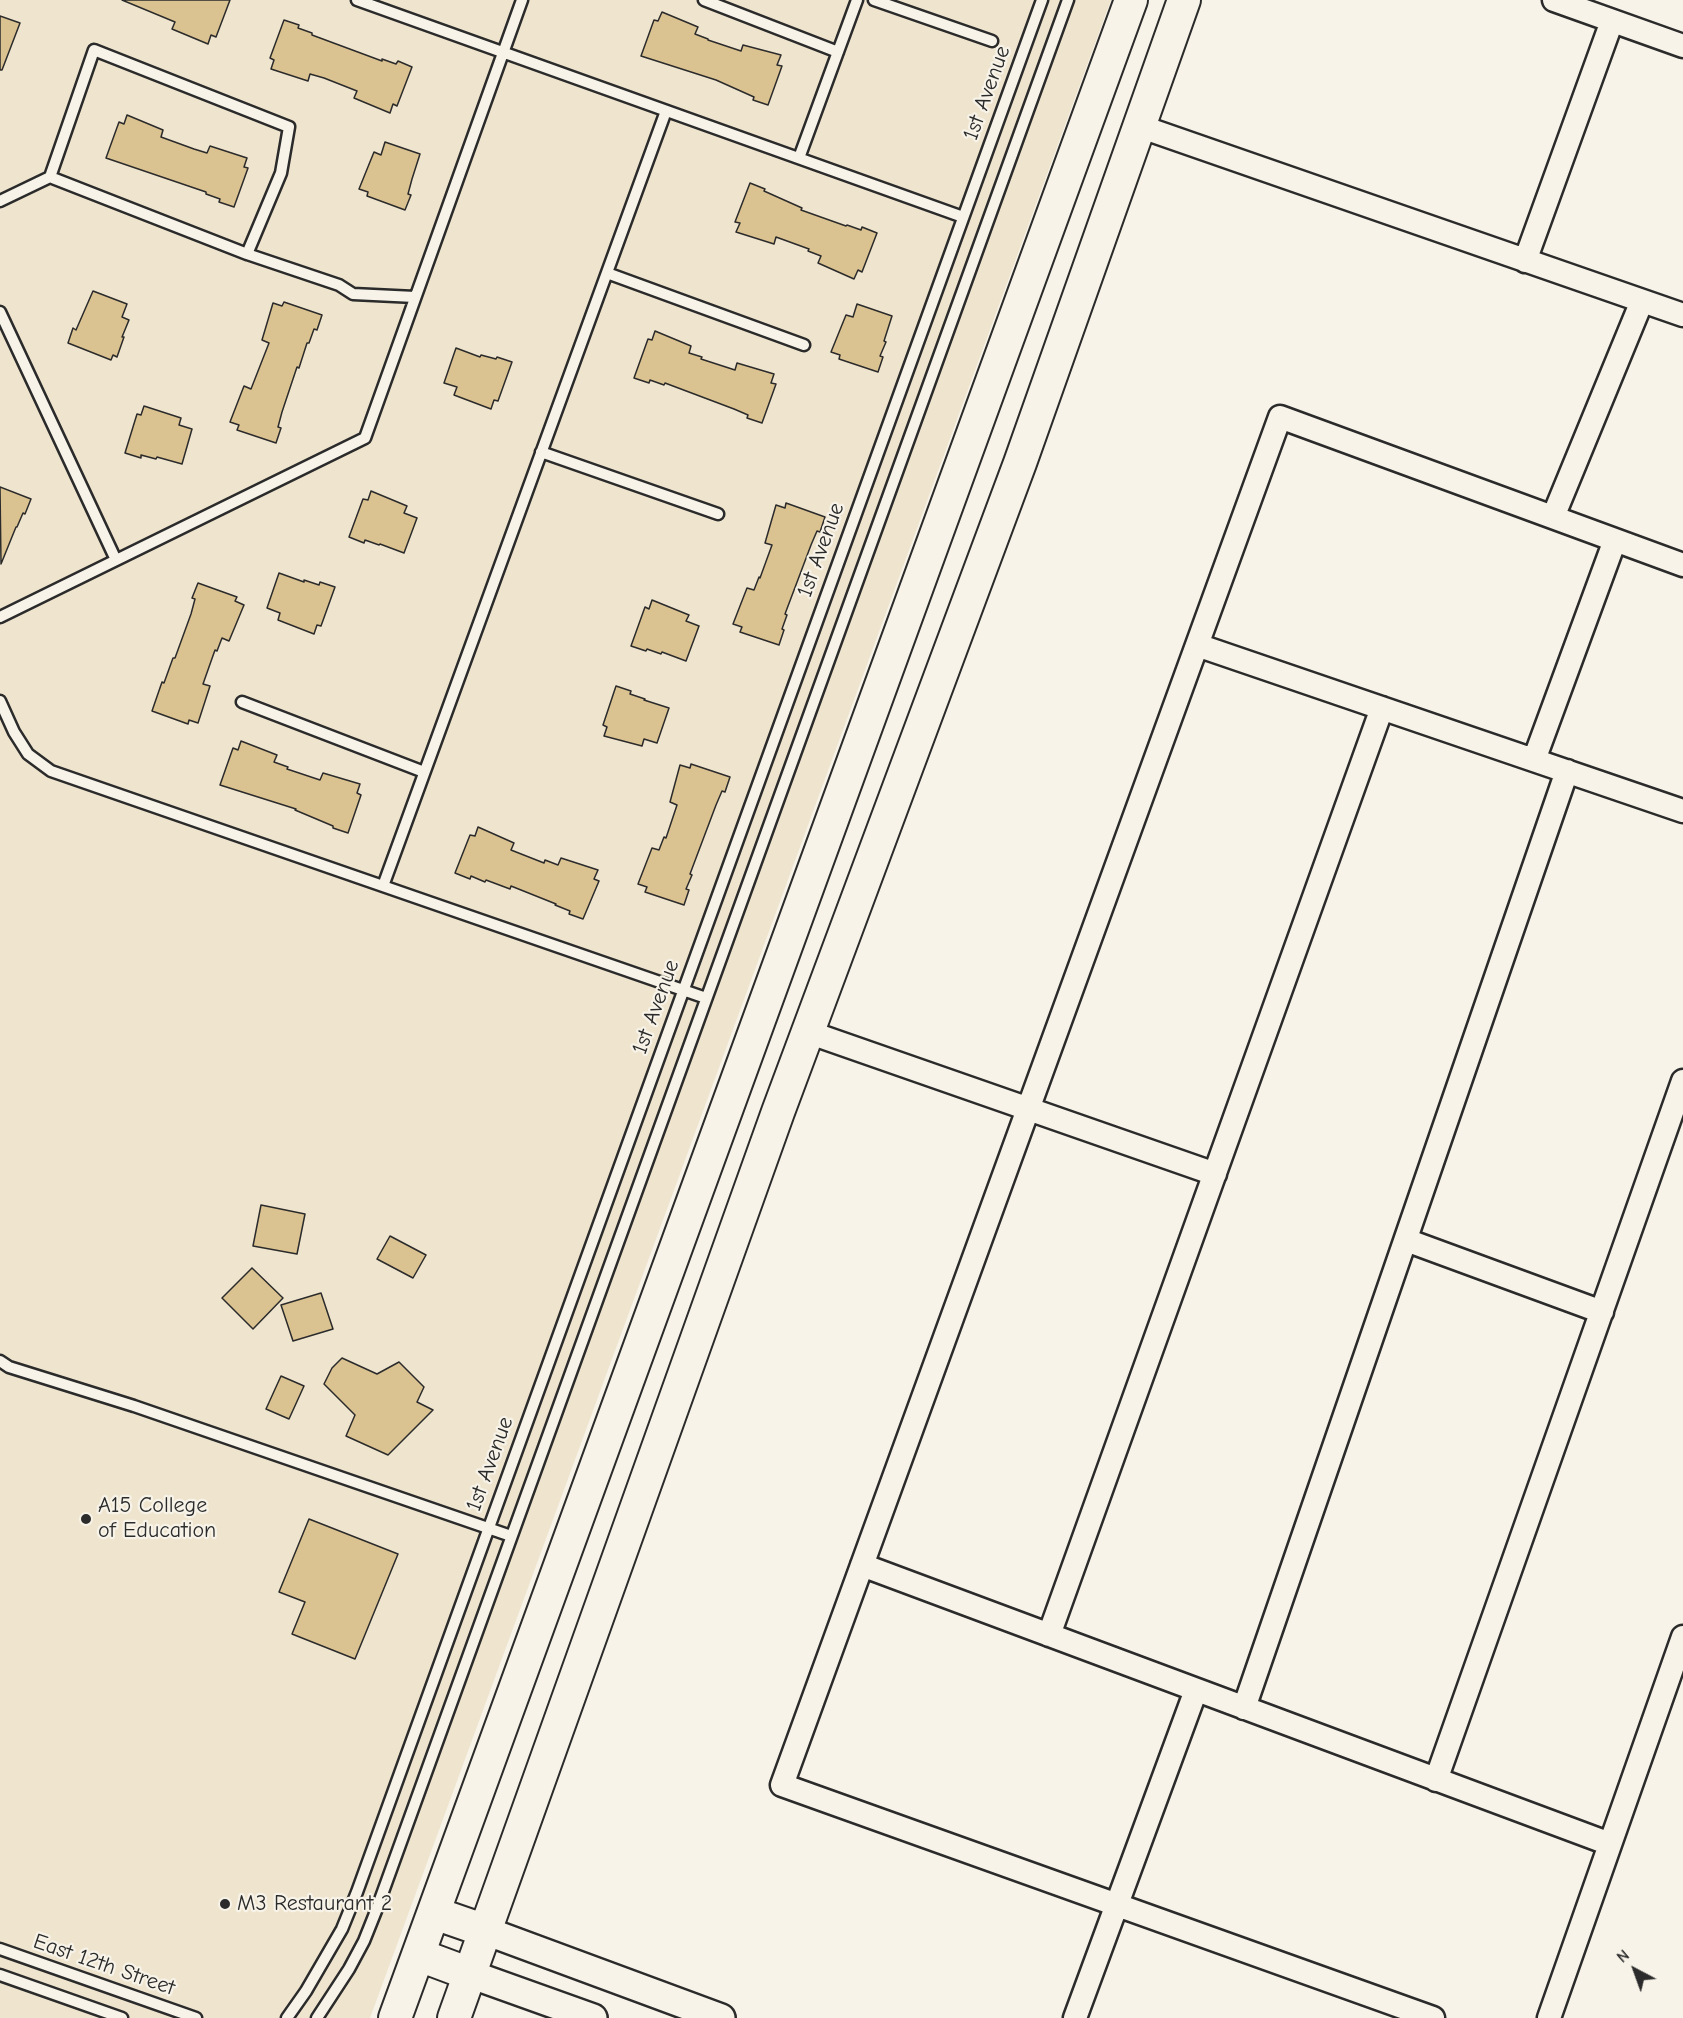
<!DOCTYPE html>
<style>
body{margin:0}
#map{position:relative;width:1683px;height:2018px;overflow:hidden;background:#f7f3e8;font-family:"Comic Neue",sans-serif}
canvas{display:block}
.north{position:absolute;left:1605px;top:1940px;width:60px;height:60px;-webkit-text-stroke:4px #f7f3e8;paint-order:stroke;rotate:319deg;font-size:16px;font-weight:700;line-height:24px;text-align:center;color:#2b2b2b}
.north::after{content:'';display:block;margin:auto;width:21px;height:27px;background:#2b2b2b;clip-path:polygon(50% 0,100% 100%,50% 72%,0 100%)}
</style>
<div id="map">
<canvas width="1683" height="2018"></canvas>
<div class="north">N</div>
</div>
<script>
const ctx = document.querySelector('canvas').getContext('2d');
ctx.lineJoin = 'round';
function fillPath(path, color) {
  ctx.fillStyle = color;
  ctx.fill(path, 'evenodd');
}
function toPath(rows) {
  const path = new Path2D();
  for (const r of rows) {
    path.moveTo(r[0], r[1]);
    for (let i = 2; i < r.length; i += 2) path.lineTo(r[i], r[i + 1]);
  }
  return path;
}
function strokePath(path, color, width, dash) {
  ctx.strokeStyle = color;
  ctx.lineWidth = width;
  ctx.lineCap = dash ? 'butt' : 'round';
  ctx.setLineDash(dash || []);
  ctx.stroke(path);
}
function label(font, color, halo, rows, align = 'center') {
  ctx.font = font + ' "Comic Neue",sans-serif';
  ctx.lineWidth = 4.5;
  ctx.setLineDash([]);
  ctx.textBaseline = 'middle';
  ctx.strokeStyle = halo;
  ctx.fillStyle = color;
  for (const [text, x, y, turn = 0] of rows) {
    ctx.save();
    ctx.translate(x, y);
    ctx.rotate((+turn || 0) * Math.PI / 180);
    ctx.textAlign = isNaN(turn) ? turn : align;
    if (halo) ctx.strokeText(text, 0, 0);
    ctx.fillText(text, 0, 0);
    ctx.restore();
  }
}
const built = toPath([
 [0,0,1111,0,370,2018,0,2018]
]);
const building = toPath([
 [122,0,230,0,216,37,211,35,208,44,172,29,175,22,122,0],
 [662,12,698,27,695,34,708,39,708,40,741,51,743,45,781,55,777,65,782,66,768,105,753,100,754,97,716,80,641,56,654,20,658,21,662,12],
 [0,16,20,23,2,70,0,70,0,16],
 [284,20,299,25,298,28,312,33,312,35,382,61,382,59,396,64,398,61,412,67,397,106,393,104,390,113,354,98,357,91,324,78,310,74,308,81,271,69,274,60,270,58,284,20],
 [127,115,163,130,161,137,194,149,207,153,210,146,247,158,244,167,248,168,234,207,219,202,220,199,206,194,206,192,106,158,119,122,124,124,127,115],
 [385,142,420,154,412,179,408,194,411,195,405,210,367,196,368,192,359,189,374,152,381,155,385,142],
 [750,183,765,189,764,191,802,208,801,210,846,226,847,225,861,230,862,227,877,233,862,272,858,270,854,279,818,263,821,256,808,251,809,249,776,237,774,244,736,232,740,223,735,222,750,183],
 [93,291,127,304,122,317,129,320,122,337,124,337,117,357,113,355,111,360,68,343,73,328,76,330,93,291],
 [284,302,322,315,317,330,314,329,309,343,307,343,299,368,297,367,282,412,278,427,281,428,276,443,237,430,239,425,230,422,244,386,251,389,269,343,262,340,273,303,282,306,284,302],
 [857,304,892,316,884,341,886,342,880,356,883,357,878,372,839,359,840,355,831,352,846,315,853,317,857,304],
 [655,331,691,346,689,353,702,357,701,359,735,370,737,363,774,374,771,383,776,384,762,423,747,418,748,415,734,409,665,383,664,385,650,380,649,383,634,378,648,339,652,340,655,331],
 [456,348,480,357,481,355,496,359,497,357,512,362,498,401,494,400,491,409,454,395,457,387,444,383,456,348],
 [144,406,181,418,179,425,192,429,182,464,157,457,156,459,141,455,141,458,125,453,137,414,141,415,144,406],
 [0,487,31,499,25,514,23,513,17,527,16,527,1,564,0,487],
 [371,491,407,506,404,513,417,518,404,553,380,544,379,545,365,540,364,543,349,537,363,499,368,500,371,491],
 [786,503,825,517,820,532,817,531,811,545,785,614,787,615,782,629,784,630,779,645,740,632,742,627,733,624,747,588,754,590,759,577,760,578,772,545,765,543,776,505,785,508,786,503],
 [279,573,304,582,304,580,319,585,320,582,335,587,321,626,317,625,314,634,278,620,280,613,267,608,279,573],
 [198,583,237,597,235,601,244,605,229,641,222,638,217,651,215,650,203,684,210,686,198,723,189,720,188,724,152,711,162,682,164,683,173,658,175,658,191,614,195,599,192,598,198,583],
 [652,600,689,615,686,621,699,626,686,661,662,652,661,654,647,649,646,651,631,646,645,607,649,609,652,600],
 [616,686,631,691,630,694,645,699,644,700,669,708,657,743,644,739,642,746,604,736,607,727,603,725,616,686],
 [241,741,277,755,274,762,288,767,287,769,320,780,323,773,360,784,357,793,361,795,348,833,333,828,333,826,295,810,296,809,220,785,233,748,238,750,241,741],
 [691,764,730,777,725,792,722,791,716,805,690,874,692,875,686,889,689,890,684,905,645,892,647,887,638,884,652,848,659,850,664,837,666,838,677,805,670,802,680,765,690,768,691,764],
 [478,827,514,843,511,850,544,863,545,860,558,865,561,858,598,870,594,879,599,881,583,919,569,914,570,911,555,905,556,904,511,886,510,889,486,880,485,882,471,876,470,879,455,873,470,835,475,836,478,827],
 [261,1205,305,1214,297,1254,253,1246,261,1205],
 [390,1236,426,1255,413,1278,377,1259,390,1236],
 [252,1268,283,1298,253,1329,222,1298,252,1268],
 [321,1293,333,1329,293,1341,281,1305,321,1293],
 [342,1358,377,1374,399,1362,424,1387,417,1402,433,1410,388,1455,346,1436,355,1415,324,1384,332,1368,342,1358],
 [281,1376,304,1386,289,1419,266,1409,281,1376],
 [309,1519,398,1554,355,1659,292,1634,305,1602,279,1592,309,1519]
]);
const service = toPath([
 [357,0,963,217],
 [704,0,838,52],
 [874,0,992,41],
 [799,158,857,0],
 [50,177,247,254,339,285,353,294,415,297],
 [0,201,50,177,94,50,289,127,281,173,247,254],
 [607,273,804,345],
 [0,312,116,560],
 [541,452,718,514],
 [0,617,365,438,522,0],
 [0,701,14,732,28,754,51,771,706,998],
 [242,702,424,772],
 [383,886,666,111],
 [0,1361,9,1367,134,1406,511,1536],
 [0,1949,196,2018],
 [0,1975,122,2018],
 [287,2018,306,1991,342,1929,357,1892,1042,0],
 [317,2018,349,1969,364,1941,376,1911,1068,0]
]);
const minor = toPath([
 [1554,0,1683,46],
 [1139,126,1683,315],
 [1525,261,1612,21],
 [1553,517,1642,301],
 [1197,645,1683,811],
 [1534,760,1615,540],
 [808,1032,1215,1174],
 [1406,1240,1602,1312],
 [862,1565,1610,1844],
 [1049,1635,1382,708],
 [1244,1708,1567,771],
 [1436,1780,1683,1081],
 [1075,2018,1196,1690],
 [1433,2018,782,1785,1280,417,1683,565],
 [1549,2018,1683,1637]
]);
const tertiary = toPath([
 [486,1931,721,2018],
 [470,1974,593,2018]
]);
const secondary = toPath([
 [434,1913,486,1931],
 [419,1955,470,1974],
 [395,2018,1131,0],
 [454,2018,778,1112,1020,463,1184,0]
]);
const markers = [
 [86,1519,6,"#2b2b2b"],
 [225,1904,6,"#2b2b2b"]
];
const streetNames = [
 ["1st Avenue",987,93,-70],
 ["1st Avenue",821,550,-70],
 ["1st Avenue",656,1007,-70],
 ["1st Avenue",490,1464,-70],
 ["East 12th Street",104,1965,19]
];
const poiNames = [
 ["A15 College",98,1506],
 ["of Education",98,1531],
 ["M3 Restaurant 2",237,1904]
];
fillPath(built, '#efe4ce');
fillPath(building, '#dbc291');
strokePath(building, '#2b2b2b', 1.5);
strokePath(service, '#2b2b2b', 15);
strokePath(minor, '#2b2b2b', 27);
strokePath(tertiary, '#2b2b2b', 32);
strokePath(secondary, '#2b2b2b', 36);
strokePath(service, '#f7f3e8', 10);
strokePath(minor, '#f7f3e8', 22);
strokePath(tertiary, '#f7f3e8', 27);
strokePath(secondary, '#f7f3e8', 32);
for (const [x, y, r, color] of markers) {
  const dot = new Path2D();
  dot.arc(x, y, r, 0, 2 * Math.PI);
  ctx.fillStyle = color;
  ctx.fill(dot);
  strokePath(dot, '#f7f3e8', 2);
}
label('22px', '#2b2b2b', '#f7f3e8', streetNames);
label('22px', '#2b2b2b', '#f7f3e8', poiNames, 'left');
</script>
